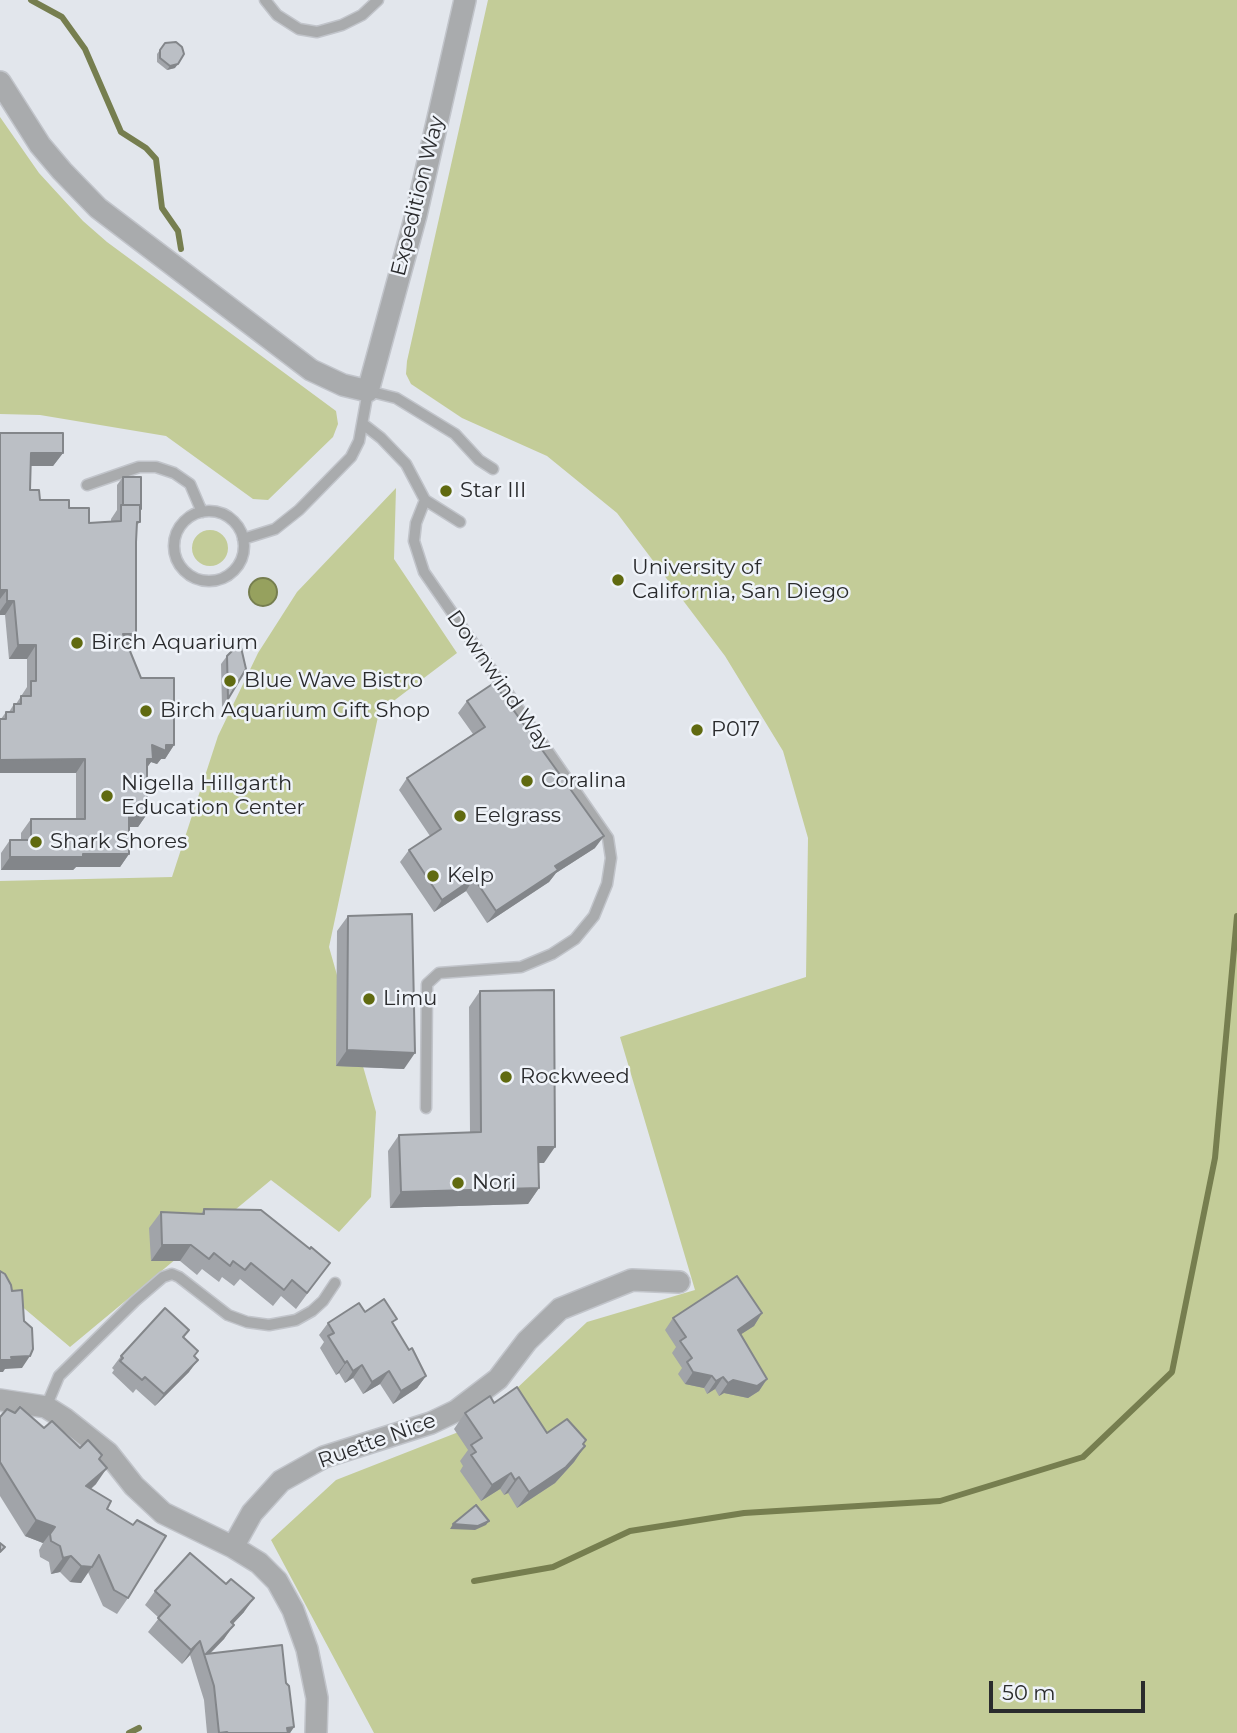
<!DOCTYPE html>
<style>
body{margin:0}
#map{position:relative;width:1237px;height:1733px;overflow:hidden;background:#e2e6ec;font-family:Montserrat,sans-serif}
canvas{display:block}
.scale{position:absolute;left:989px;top:1681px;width:156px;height:32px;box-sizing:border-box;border:4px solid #2a2b2d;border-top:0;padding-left:9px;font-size:21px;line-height:24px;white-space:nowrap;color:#2a2b2d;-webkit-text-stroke:5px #eff3f9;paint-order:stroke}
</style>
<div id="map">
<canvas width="1237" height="1733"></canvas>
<div class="scale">50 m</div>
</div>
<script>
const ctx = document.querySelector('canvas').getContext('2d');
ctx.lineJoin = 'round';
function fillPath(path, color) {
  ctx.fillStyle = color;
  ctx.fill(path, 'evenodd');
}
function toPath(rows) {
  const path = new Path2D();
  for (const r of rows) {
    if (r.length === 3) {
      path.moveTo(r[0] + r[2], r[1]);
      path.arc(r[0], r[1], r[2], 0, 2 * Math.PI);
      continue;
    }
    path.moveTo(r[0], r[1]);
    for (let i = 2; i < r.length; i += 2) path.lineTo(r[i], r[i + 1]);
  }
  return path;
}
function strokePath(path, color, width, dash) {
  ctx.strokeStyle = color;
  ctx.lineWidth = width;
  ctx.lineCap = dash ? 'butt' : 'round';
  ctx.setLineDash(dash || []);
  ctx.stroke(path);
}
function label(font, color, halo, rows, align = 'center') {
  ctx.font = font + ' Montserrat,sans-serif';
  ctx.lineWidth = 5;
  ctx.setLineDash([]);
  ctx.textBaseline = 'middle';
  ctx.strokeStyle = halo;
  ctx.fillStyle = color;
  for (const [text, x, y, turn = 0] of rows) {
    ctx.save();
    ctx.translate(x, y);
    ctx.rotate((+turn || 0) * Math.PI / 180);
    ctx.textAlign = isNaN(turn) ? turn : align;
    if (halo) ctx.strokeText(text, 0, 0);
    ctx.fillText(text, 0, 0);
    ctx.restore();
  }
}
const green = toPath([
 [488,0,1237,0,1237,1733,374,1733,271,1540,336,1480,479,1424,587,1322,695,1290,620,1037,806,977,808,838,783,751,725,656,617,513,547,456,462,418,411,384,406,374,407,361],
 [0,117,39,173,83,221,107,242,336,411,338,424,333,437,268,500,253,499,166,436,40,415,0,414],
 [396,488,394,559,457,653,379,712,329,947,376,1112,371,1197,339,1232,271,1180,70,1347,0,1288,0,881,172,877,218,736,258,653,297,592],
 [210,548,18]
]);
const water = toPath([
 [263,592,14]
]);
const stream = toPath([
 [31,0,62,17,85,49,121,132,146,148,156,159,162,208,178,231,181,249],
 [474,1581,553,1567,630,1531,744,1513,940,1501,1083,1457,1172,1372,1215,1158,1237,916],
 [129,1733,139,1728]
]);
const service = toPath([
 [265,0,277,15,299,29,317,32,342,25,362,15,378,0],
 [363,424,381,438,406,464,425,500,460,522],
 [87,485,139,467,156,467,174,473,190,484,202,512],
 [425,500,416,523,414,541,424,572,608,838,611,858,607,884,594,916,575,939,552,954,521,967,439,973,427,984,426,1108],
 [209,546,35],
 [243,539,275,529,299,510,351,457,359,441,368,391,396,398,455,434,479,460,493,469],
 [46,1407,59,1376,135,1301,163,1277,172,1274,179,1277,228,1315,247,1322,269,1325,296,1320,312,1311,323,1301,335,1283]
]);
const minor = toPath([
 [0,1400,46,1407,65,1419,108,1453,134,1486,163,1513,233,1547,259,1563,277,1581,293,1610,307,1649,317,1698,316,1733],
 [233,1547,252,1513,281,1481,324,1457,431,1423,456,1411,498,1379,527,1341,560,1309,632,1280,679,1282]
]);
const tertiary = toPath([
 [0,82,40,145,62,171,98,208,311,370,343,385,368,391,416,215,465,0]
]);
const wall = toPath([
 [165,43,175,68,167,70,157,62,157,54],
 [0,433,63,453,53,466,30,466,30,490,40,500,69,508,89,523,111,521,111,519,117,510,117,485,123,477,141,509,140,511,140,522,137,525,136,542,136,634,128,646,141,678,174,745,165,759,161,759,157,764,151,762,147,767,147,814,138,827,129,827,129,854,120,867,76,867,73,870,1,870,1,853,10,840,21,840,21,833,31,819,76,819,76,773,1,719,6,712,9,712,14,704,16,704,27,687,27,659,9,659,5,615,0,615],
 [227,656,228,699,222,707,221,664],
 [467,701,595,848,556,873,549,882,487,923,466,891,434,912,400,862,409,850,430,836,399,790,407,778,473,734,458,713],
 [348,916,404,1069,336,1066,337,931],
 [480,991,544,1163,538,1163,539,1188,528,1204,390,1208,388,1151,399,1135,470,1133,469,1007],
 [204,1209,310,1249,330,1263,296,1309,281,1296,273,1306,240,1279,234,1286,222,1277,219,1282,202,1269,197,1275,180,1261,151,1261,149,1228,161,1212,201,1214],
 [365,1312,393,1324,426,1376,417,1388,393,1404,380,1384,363,1394,353,1378,345,1383,339,1373,336,1375,320,1348,324,1342,319,1335,328,1323],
 [762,1313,754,1326,741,1334,767,1379,759,1391,748,1398,724,1393,719,1396,715,1389,707,1394,704,1388,685,1384,678,1374,682,1368,672,1353,676,1347,665,1330,673,1318],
 [184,1338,198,1351,194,1356,189,1372,155,1406,136,1389,133,1393,112,1373,114,1370,112,1368,121,1356],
 [494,1403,547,1433,583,1444,585,1446,574,1462,555,1483,517,1508,508,1493,504,1495,500,1489,481,1501,460,1471,463,1466,460,1461,468,1450,454,1429,465,1413],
 [0,1417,44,1428,80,1448,102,1455,99,1460,96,1484,91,1489,107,1509,128,1598,117,1614,103,1606,88,1572,81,1583,70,1582,60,1572,51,1574,49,1562,40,1557,39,1550,43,1543,25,1536,0,1496],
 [155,1591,244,1612,233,1624,224,1639,210,1654,286,1683,294,1727,290,1733,207,1733,204,1700,190,1655,182,1664,148,1632,159,1618,145,1605]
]);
const shadedWall = toPath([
 [178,64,175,68,167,70,170,66],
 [31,453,63,453,53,466,21,466],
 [0,590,7,590,0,599],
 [7,601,14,601,5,615,0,615,0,611],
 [123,634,136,634,127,648],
 [18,645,36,645,27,659,9,659],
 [152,745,174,745,165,759,161,759,157,764,151,762,144,772],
 [85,759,76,773,0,773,0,760],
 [129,814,147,814,138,827,120,827],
 [604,836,595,848,556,873,549,882,487,923,496,911,555,866],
 [83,854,129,854,120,867,76,867,73,870,1,870,10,857],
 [474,878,466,891,434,912,442,900],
 [347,1050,415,1053,404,1069,336,1066],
 [538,1147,555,1147,544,1163,527,1163],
 [539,1188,528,1204,390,1208,401,1192],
 [162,1245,191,1245,180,1261,151,1261],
 [762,1313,754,1326,729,1342,738,1330],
 [30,1356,22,1368,5,1369,3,1372,0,1372,0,1360,11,1357],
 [198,1360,189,1372,155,1406,164,1394],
 [347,1361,339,1373,336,1375,345,1363],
 [362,1365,353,1378,345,1383,353,1371],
 [389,1371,380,1384,363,1394,372,1382],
 [693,1372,712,1376,704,1388,685,1384],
 [426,1376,417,1388,393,1404,401,1391],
 [723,1377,715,1389,707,1394,716,1381],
 [767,1379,759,1391,748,1398,724,1393,719,1396,728,1383,733,1380],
 [585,1446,574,1462,555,1483,517,1508,529,1492],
 [107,1468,96,1484,75,1502,86,1486],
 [511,1473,500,1489,481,1501,492,1485],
 [519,1477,508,1493,504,1495,515,1480],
 [36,1520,55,1527,43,1543,25,1536],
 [489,1521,486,1525,475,1530,450,1529,453,1524],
 [71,1556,60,1572,51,1574,63,1558],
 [81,1566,92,1567,81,1583,70,1582],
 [254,1598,244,1612,221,1636,231,1622],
 [234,1625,224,1639,205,1658,204,1656],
 [200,1641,190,1655,182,1664,191,1650],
 [294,1727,290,1733,284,1733,287,1728]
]);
const building = toPath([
 [176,42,182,47,184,54,178,64,170,66,160,58,160,50,165,43,176,42],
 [0,433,63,433,63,453,31,453,30,490,39,490,40,500,69,500,69,508,89,508,89,523,121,521,121,505,140,505,140,522,137,522,136,542,136,634,123,634,141,678,174,678,174,745,166,745,166,751,152,745,153,759,147,759,147,814,129,814,129,854,83,854,83,857,10,857,10,840,31,840,31,819,85,819,85,759,0,760,0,719,6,719,6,712,14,712,14,704,21,704,21,696,31,696,31,681,36,681,36,645,18,645,14,601,7,601,7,590,0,590,0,433],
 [123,477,141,477,141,509,140,509,140,505,123,505,123,477],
 [240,643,246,669,228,699,227,656,240,643],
 [494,683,604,836,555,866,558,870,496,911,474,878,442,900,409,850,441,829,407,778,485,727,467,701,494,683],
 [412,914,415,1053,347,1050,348,916,412,914],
 [554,990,555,1147,538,1147,539,1188,401,1192,399,1135,481,1132,480,991,554,990],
 [204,1209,261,1210,310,1249,311,1247,330,1263,307,1293,292,1280,284,1290,251,1263,245,1270,233,1261,230,1266,214,1253,209,1259,191,1245,162,1245,161,1212,204,1214,204,1209],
 [0,1271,5,1274,11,1285,12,1291,22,1290,24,1321,32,1328,33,1349,30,1356,11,1357,12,1360,0,1360,0,1271],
 [737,1276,762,1313,738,1330,767,1379,757,1386,733,1380,728,1383,723,1377,716,1381,712,1376,693,1372,687,1362,692,1358,680,1341,686,1337,673,1318,737,1276],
 [384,1299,397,1319,392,1322,409,1350,412,1348,426,1376,401,1391,389,1371,372,1382,362,1365,353,1371,347,1361,345,1363,328,1336,334,1333,328,1323,359,1303,365,1312,384,1299],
 [165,1308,189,1330,183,1337,198,1351,194,1356,198,1360,164,1394,145,1377,142,1380,120,1361,123,1358,121,1356,165,1308],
 [517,1387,547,1433,567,1419,586,1440,583,1444,585,1446,566,1467,529,1492,519,1477,515,1480,511,1473,492,1485,471,1455,476,1452,471,1445,482,1438,465,1413,490,1396,494,1403,517,1387],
 [20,1407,44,1428,52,1421,80,1448,88,1440,102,1455,99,1459,107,1468,86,1486,111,1501,107,1509,133,1525,137,1520,166,1536,128,1598,114,1590,99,1555,92,1567,81,1566,71,1556,63,1558,60,1546,51,1541,50,1534,55,1527,36,1520,0,1462,0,1417,7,1409,15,1413,20,1407],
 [476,1505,489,1521,478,1526,453,1524,476,1505],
 [0,1543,5,1547,0,1552,0,1543],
 [190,1553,226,1584,231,1579,254,1598,231,1622,234,1625,206,1654,282,1645,286,1683,289,1686,294,1727,287,1728,288,1733,228,1733,227,1732,219,1733,214,1686,200,1641,191,1650,158,1618,170,1605,155,1591,190,1553]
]);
const markers = [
 [446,491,7,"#606a10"],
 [618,580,7,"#606a10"],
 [77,643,7,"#606a10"],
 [230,681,7,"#606a10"],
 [146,711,7,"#606a10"],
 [697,730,7,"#606a10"],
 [527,781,7,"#606a10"],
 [107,796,7,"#606a10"],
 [460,816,7,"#606a10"],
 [36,842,7,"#606a10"],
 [433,876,7,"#606a10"],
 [369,999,7,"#606a10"],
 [506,1077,7,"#606a10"],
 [458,1183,7,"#606a10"]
];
const streetNames = [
 ["Expedition Way",418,196,-76],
 ["Downwind Way",499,681,55],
 ["Ruette Nice",377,1441,-20]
];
const poiNames = [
 ["Star III",460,491],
 ["University of",632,568],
 ["California, San Diego",632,592],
 ["Birch Aquarium",91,643],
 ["Blue Wave Bistro",244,681],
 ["Birch Aquarium Gift Shop",160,711],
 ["P017",711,730],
 ["Coralina",541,781],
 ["Nigella Hillgarth",121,784],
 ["Education Center",121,808],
 ["Eelgrass",474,816],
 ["Shark Shores",50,842],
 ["Kelp",447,876],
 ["Limu",383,999],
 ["Rockweed",520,1077],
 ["Nori",472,1183]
];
fillPath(green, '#c3cc98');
fillPath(water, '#96a15e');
strokePath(water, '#767e4f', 2);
strokePath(stream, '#767e4f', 6);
strokePath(service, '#c1c4ca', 13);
strokePath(minor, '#c1c4ca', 24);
strokePath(tertiary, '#c1c4ca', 24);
strokePath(service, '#a9abad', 10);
strokePath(minor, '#a9abad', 21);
strokePath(tertiary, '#a9abad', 21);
fillPath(wall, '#a1a4a9');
fillPath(shadedWall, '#83868a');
fillPath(building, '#bbbfc5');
strokePath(building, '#83868a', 2);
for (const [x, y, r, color] of markers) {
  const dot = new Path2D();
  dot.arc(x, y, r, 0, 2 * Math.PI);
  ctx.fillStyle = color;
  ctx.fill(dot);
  strokePath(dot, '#eff3f9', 2.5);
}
label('21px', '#2a2b2d', '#eff3f9', streetNames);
label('21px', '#2a2b2d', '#eff3f9', poiNames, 'left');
</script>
